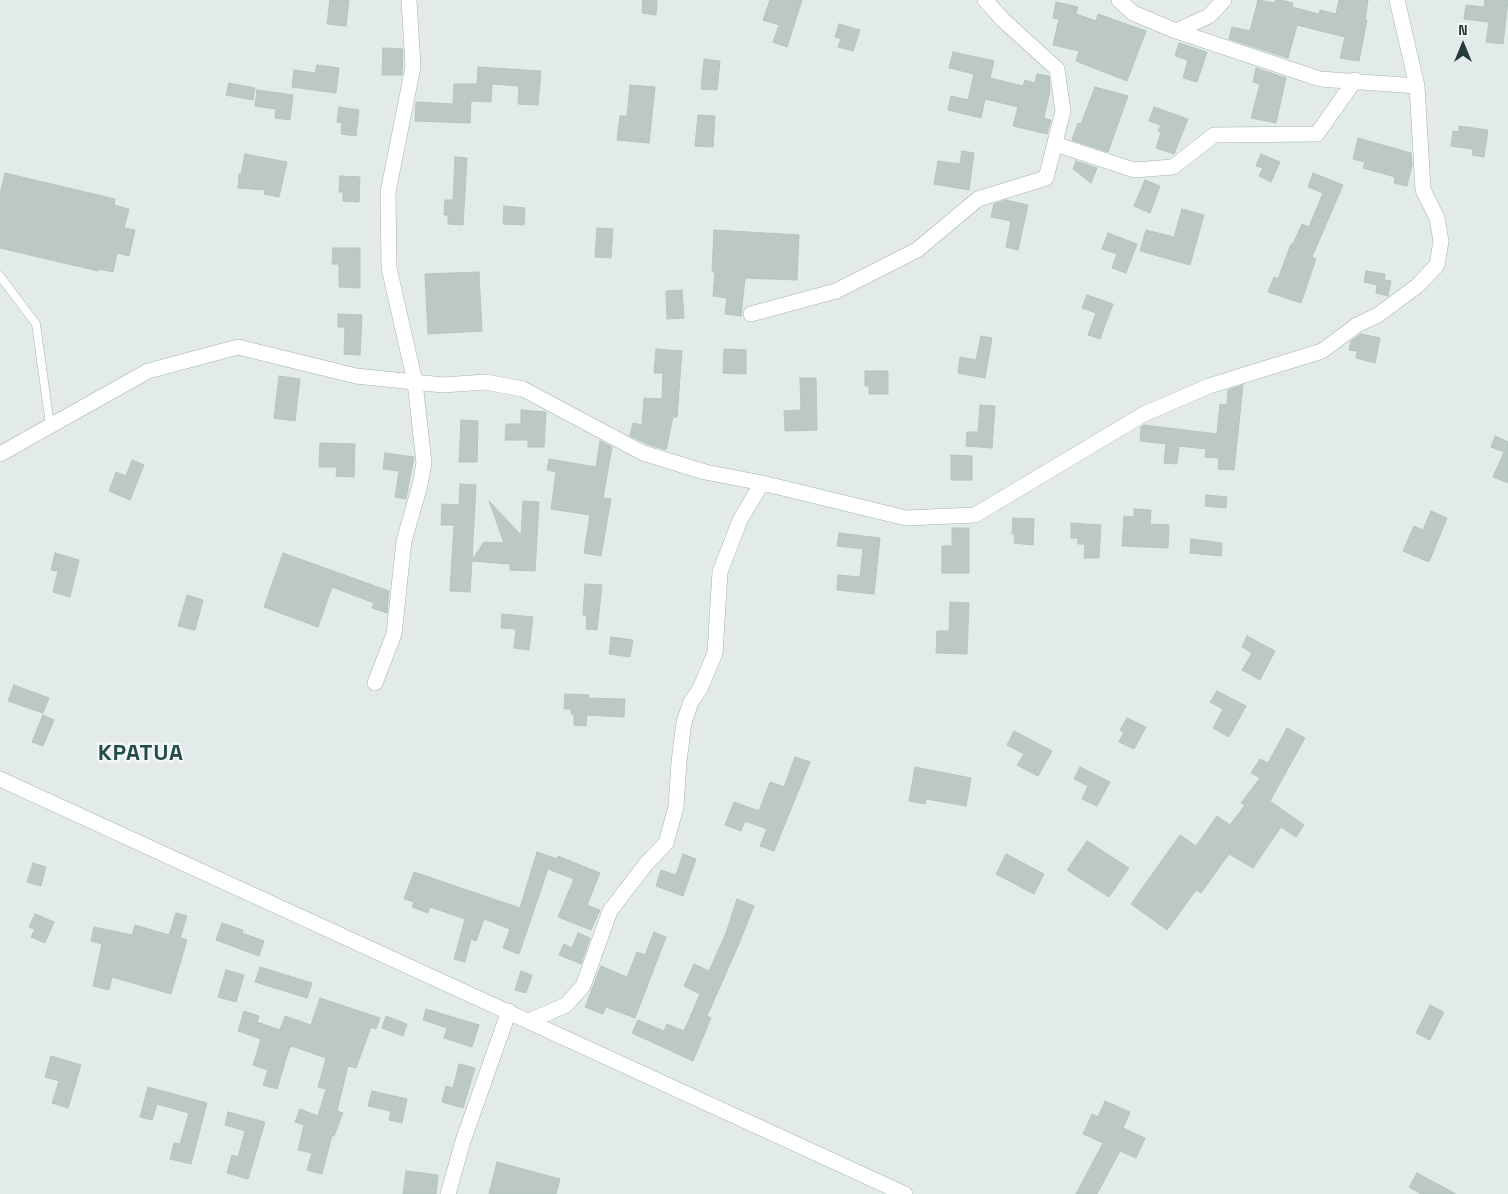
<!DOCTYPE html>
<style>
body{margin:0}
#map{position:relative;width:1508px;height:1194px;overflow:hidden;background:#e2ebe9;font-family:"Space Grotesk",sans-serif}
canvas{display:block}
.north{position:absolute;left:1438px;top:20px;width:50px;height:50px;-webkit-text-stroke:4px #f3f8f6;paint-order:stroke;rotate:0deg;font-size:14px;font-weight:700;line-height:20px;text-align:center;color:#243a39}
.north::after{content:'';display:block;margin:auto;width:18px;height:22px;background:#243a39;clip-path:polygon(50% 0,100% 100%,50% 72%,0 100%)}
</style>
<div id="map">
<canvas width="1508" height="1194"></canvas>
<div class="north">N</div>
</div>
<script>
const ctx = document.querySelector('canvas').getContext('2d');
ctx.lineJoin = 'round';
function fillPath(path, color) {
  ctx.fillStyle = color;
  ctx.fill(path, 'evenodd');
}
function toPath(rows) {
  const path = new Path2D();
  for (const r of rows) {
    path.moveTo(r[0], r[1]);
    for (let i = 2; i < r.length; i += 2) path.lineTo(r[i], r[i + 1]);
  }
  return path;
}
function strokePath(path, color, width, dash) {
  ctx.strokeStyle = color;
  ctx.lineWidth = width;
  ctx.lineCap = dash ? 'butt' : 'round';
  ctx.setLineDash(dash || []);
  ctx.stroke(path);
}
function label(font, color, halo, rows, align = 'center') {
  ctx.font = font + ' "Space Grotesk",sans-serif';
  ctx.lineWidth = 5;
  ctx.setLineDash([]);
  ctx.textBaseline = 'middle';
  ctx.strokeStyle = halo;
  ctx.fillStyle = color;
  for (const [text, x, y, turn = 0] of rows) {
    ctx.save();
    ctx.translate(x, y);
    ctx.rotate((+turn || 0) * Math.PI / 180);
    ctx.textAlign = isNaN(turn) ? turn : align;
    if (halo) ctx.strokeText(text, 0, 0);
    ctx.fillText(text, 0, 0);
    ctx.restore();
  }
}
const building = toPath([
 [330,0,349,0,346,26,327,24,330,0],
 [643,0,657,0,656,15,642,13,643,0],
 [770,0,802,0,787,47,773,42,779,25,763,20,770,0],
 [1258,0,1275,3,1276,0,1281,0,1293,3,1292,7,1319,14,1320,10,1336,14,1339,0,1368,0,1365,20,1367,20,1359,61,1340,58,1345,37,1297,25,1288,58,1229,39,1232,27,1250,31,1258,0],
 [1485,0,1508,0,1503,44,1486,42,1489,22,1464,19,1466,5,1484,7,1485,0],
 [1056,2,1078,7,1076,14,1096,21,1098,14,1146,31,1127,81,1076,61,1079,51,1053,45,1059,19,1053,18,1056,2],
 [839,24,860,30,853,51,838,47,841,39,835,37,839,24],
 [1179,43,1207,52,1197,82,1183,78,1188,60,1175,56,1179,43],
 [383,48,403,49,402,75,382,75,383,48],
 [953,52,994,61,990,78,1023,86,1025,80,1035,83,1037,74,1049,76,1050,90,1044,118,1051,120,1047,134,1013,126,1018,107,985,99,981,118,948,110,951,96,968,100,974,74,949,68,953,52],
 [704,59,720,61,717,90,701,89,704,59],
 [317,65,339,68,336,93,292,87,294,70,315,73,317,65],
 [478,67,541,71,538,105,518,104,519,86,492,84,491,102,471,101,470,123,415,121,416,102,453,104,454,84,477,84,478,67],
 [1256,68,1286,78,1276,123,1251,118,1260,84,1253,82,1256,68],
 [229,83,255,88,253,100,226,95,229,83],
 [630,85,655,87,649,143,617,140,620,116,627,116,630,85],
 [1095,87,1128,96,1108,152,1072,140,1078,123,1081,124,1095,87],
 [257,90,293,95,290,120,275,118,276,109,255,106,257,90],
 [339,107,359,110,356,136,341,134,342,123,337,122,339,107],
 [1154,107,1188,119,1174,154,1156,148,1161,132,1158,131,1161,125,1149,121,1154,107],
 [698,115,715,116,713,147,695,146,698,115],
 [1459,126,1488,130,1484,157,1472,155,1473,149,1451,146,1453,131,1459,132,1459,126],
 [1358,138,1411,153,1412,165,1407,186,1394,183,1395,177,1363,168,1365,162,1353,159,1358,138],
 [962,151,974,153,969,190,934,184,938,161,960,164,962,151],
 [245,154,287,162,279,197,264,194,265,190,238,188,239,174,241,174,245,154],
 [1261,154,1280,162,1271,182,1259,176,1263,168,1256,166,1261,154],
 [455,157,467,158,463,225,448,224,448,215,444,215,445,200,453,200,455,157],
 [1076,161,1097,168,1091,183,1073,169,1076,161],
 [5,173,115,199,114,205,129,209,124,228,135,230,129,256,117,253,113,272,99,269,98,271,0,248,0,194,5,173],
 [1313,173,1343,185,1312,257,1316,259,1301,303,1268,292,1274,277,1278,279,1291,244,1293,244,1302,224,1309,227,1323,193,1308,187,1313,173],
 [340,176,360,177,359,202,343,201,343,192,339,192,340,176],
 [1145,180,1160,186,1150,213,1134,206,1145,180],
 [1006,200,1028,205,1018,250,1006,247,1011,221,991,217,994,204,1006,200],
 [504,206,525,208,524,225,503,224,504,206],
 [1182,209,1204,215,1190,265,1140,251,1146,230,1174,237,1182,209],
 [597,228,613,229,611,258,595,257,597,228],
 [714,230,799,235,797,280,745,278,741,316,725,314,727,298,713,296,715,272,712,272,714,230],
 [1108,233,1137,244,1126,273,1112,268,1117,254,1102,249,1108,233],
 [333,248,360,248,360,288,339,287,339,264,332,264,333,248],
 [1366,271,1385,274,1384,280,1391,281,1388,296,1376,293,1377,285,1364,282,1366,271],
 [479,272,482,331,428,334,425,274,479,272],
 [682,290,684,318,667,319,666,291,682,290],
 [1087,295,1113,304,1100,339,1088,335,1096,313,1082,308,1087,295],
 [338,314,362,315,360,355,344,354,345,327,338,327,338,314],
 [1361,334,1380,338,1375,363,1356,358,1357,351,1349,350,1351,341,1361,334],
 [981,336,992,338,985,378,958,373,960,357,976,360,981,336],
 [656,349,682,351,677,417,673,417,666,450,647,444,630,436,633,423,642,425,644,398,662,399,663,373,654,373,656,349],
 [724,349,746,350,746,374,723,373,724,349],
 [865,371,888,371,888,394,869,394,869,386,865,386,865,371],
 [279,376,300,379,295,421,274,418,279,376],
 [800,378,816,378,817,430,785,431,784,411,801,410,800,378],
 [1243,385,1234,470,1218,469,1219,458,1205,457,1206,449,1179,446,1177,464,1164,463,1166,444,1140,441,1141,427,1144,425,1217,434,1220,404,1227,405,1228,390,1243,385],
 [980,405,995,406,992,448,966,446,967,432,978,432,980,405],
 [521,410,546,412,544,447,528,447,528,440,505,440,506,424,521,424,521,410],
 [461,420,478,421,477,462,459,462,461,420],
 [1495,436,1508,442,1508,483,1493,477,1504,452,1491,447,1495,436],
 [600,441,612,447,603,498,611,499,601,556,584,553,590,515,551,509,556,472,547,470,549,459,596,467,600,441],
 [320,443,355,444,354,477,336,476,337,467,319,467,320,443],
 [385,453,414,457,406,499,395,497,399,471,383,469,385,453],
 [951,455,972,456,972,480,951,480,951,455],
 [132,460,144,465,130,500,109,491,116,472,126,476,132,460],
 [460,484,476,485,472,560,484,542,504,543,489,501,521,535,523,501,539,502,535,571,510,570,510,564,472,561,470,592,450,591,454,525,441,525,442,504,459,505,460,484],
 [1206,495,1227,497,1226,508,1205,506,1206,495],
 [1134,509,1151,510,1150,524,1169,525,1168,548,1122,546,1124,516,1134,517,1134,509],
 [1431,511,1447,518,1429,562,1403,551,1414,526,1423,530,1431,511],
 [1013,518,1034,519,1033,545,1014,543,1015,534,1012,534,1013,518],
 [1071,523,1101,525,1099,558,1084,558,1085,544,1078,544,1078,538,1071,538,1071,523],
 [952,528,969,528,969,573,942,573,942,546,952,546,952,528],
 [839,533,880,538,874,594,837,590,838,575,860,577,863,549,837,546,839,533],
 [1191,539,1222,543,1221,556,1190,553,1191,539],
 [55,553,79,560,70,597,53,592,58,571,51,570,55,553],
 [283,553,389,591,387,613,372,608,374,603,332,587,318,627,264,607,283,553],
 [585,584,602,585,597,630,586,629,587,615,583,615,585,584],
 [187,595,203,600,195,630,178,626,187,595],
 [950,602,969,603,967,654,936,653,937,631,949,631,950,602],
 [502,614,533,617,529,650,514,648,516,629,501,628,502,614],
 [1247,636,1275,651,1260,680,1242,670,1252,653,1242,647,1247,636],
 [611,637,633,640,630,657,609,654,611,637],
 [14,685,49,698,43,713,8,701,14,685],
 [1217,691,1246,706,1229,737,1213,728,1223,709,1210,702,1217,691],
 [565,694,589,695,588,698,625,699,624,717,587,715,586,726,574,725,574,714,571,714,571,709,564,709,565,694],
 [43,715,54,720,43,746,32,742,43,715],
 [1127,718,1146,727,1134,749,1119,742,1124,732,1120,730,1127,718],
 [1287,728,1305,738,1270,801,1304,825,1296,837,1281,827,1253,868,1229,854,1201,893,1196,890,1167,930,1131,904,1180,835,1196,846,1217,816,1230,825,1245,805,1241,803,1260,778,1251,773,1260,759,1268,763,1287,728],
 [1014,731,1052,751,1038,776,1017,765,1024,754,1007,745,1014,731],
 [795,757,810,762,774,851,760,846,767,829,745,821,741,831,725,825,734,802,759,811,770,782,784,787,795,757],
 [915,767,971,778,966,806,926,799,925,804,909,801,915,767],
 [1080,767,1110,782,1097,806,1082,799,1088,786,1074,779,1080,767],
 [1087,841,1129,868,1109,897,1067,870,1087,841],
 [537,852,557,859,558,856,600,873,587,905,600,910,591,930,558,917,574,879,548,869,519,954,503,948,510,929,484,919,476,941,471,939,465,962,454,959,465,919,430,907,428,913,412,907,414,902,404,899,414,872,520,908,537,852],
 [683,854,696,859,683,896,656,886,661,870,676,875,683,854],
 [1006,854,1044,874,1034,894,996,874,1006,854],
 [33,863,46,867,41,886,27,882,33,863],
 [737,899,754,906,738,946,707,1016,711,1018,693,1061,632,1033,638,1020,664,1031,667,1024,684,1031,700,994,684,986,694,964,709,971,726,933,737,899],
 [176,913,187,916,180,938,187,940,171,994,112,977,109,990,93,986,102,944,91,941,94,927,132,935,135,925,169,935,176,913],
 [35,914,54,922,45,943,31,937,35,929,29,927,35,914],
 [222,923,243,930,242,933,264,941,259,956,216,940,222,923],
 [654,932,666,937,635,1018,606,1007,603,1014,585,1007,601,966,627,977,637,952,645,955,654,932],
 [578,933,590,938,581,964,559,955,564,944,572,948,578,933],
 [260,967,312,983,307,998,255,982,260,967],
 [226,970,244,975,236,1002,218,997,226,970],
 [521,971,532,975,526,993,515,990,521,971],
 [320,998,380,1018,376,1029,371,1027,356,1068,348,1066,337,1111,343,1113,334,1136,332,1135,322,1174,307,1170,312,1153,298,1150,304,1125,295,1122,300,1109,318,1116,326,1089,318,1087,326,1058,292,1046,289,1049,277,1089,263,1085,268,1070,253,1065,261,1039,238,1031,244,1011,259,1016,257,1022,280,1030,285,1016,311,1025,320,998],
 [1430,1005,1444,1012,1430,1040,1416,1033,1430,1005],
 [426,1009,479,1025,472,1047,444,1038,447,1028,423,1020,426,1009],
 [386,1016,407,1024,403,1036,382,1028,386,1016],
 [51,1056,81,1065,68,1108,52,1103,59,1081,45,1077,51,1056],
 [459,1064,475,1068,463,1108,442,1102,446,1086,453,1088,459,1064],
 [148,1087,207,1103,191,1164,170,1159,174,1143,180,1144,189,1113,157,1104,152,1120,140,1117,148,1087],
 [372,1091,407,1099,402,1123,389,1120,391,1111,368,1106,372,1091],
 [1105,1101,1130,1112,1123,1128,1145,1138,1136,1158,1120,1151,1097,1194,1076,1194,1103,1143,1083,1134,1092,1114,1098,1117,1105,1101],
 [228,1112,265,1122,248,1179,227,1173,232,1155,238,1157,245,1131,225,1125,228,1112],
 [497,1162,560,1179,556,1194,489,1194,497,1162],
 [406,1171,438,1175,436,1194,403,1194,406,1171],
 [1417,1173,1456,1194,1421,1194,1409,1187,1417,1173]
]);
const service = toPath([
 [0,276,36,324,50,425]
]);
const minor = toPath([
 [1119,0,1133,13,1176,31,1320,79,1417,86],
 [1176,31,1209,16,1224,0],
 [1055,144,1134,170,1173,167,1214,135,1317,134,1355,80],
 [751,314,836,291,917,250,978,199,1046,178,1063,111,1057,69,1003,20,985,0],
 [0,454,148,371,238,347,356,376,443,385,485,382,523,389,643,453,705,472,762,483,906,518,975,515,1144,414,1209,386,1322,351,1357,325,1378,315,1417,286,1437,265,1441,241,1437,218,1423,190,1417,86,1397,0],
 [375,683,394,634,404,541,420,485,424,463,415,382,389,268,388,192,413,67,409,0],
 [529,1021,566,1005,583,986,610,911,646,864,666,843,676,807,679,762,684,722,691,702,700,689,715,653,720,572,740,520,762,483],
 [448,1194,463,1141,509,1011]
]);
const secondary = toPath([
 [0,779,905,1194]
]);
const districtNames = [
 ["KPATUA",141,754]
];
fillPath(building, '#bbc8c5');
strokePath(building, '#b5c4c1', 1);
strokePath(service, '#a5b2b1', 9);
strokePath(minor, '#a5b2b1', 16);
strokePath(secondary, '#a2b6b3', 16);
strokePath(service, '#fff', 8);
strokePath(minor, '#fff', 15);
strokePath(secondary, '#fff', 15);
ctx.letterSpacing = '1px';
label('bold 22px', '#224b49', '#f3f8f6', districtNames);
ctx.letterSpacing = '0px';
</script>
